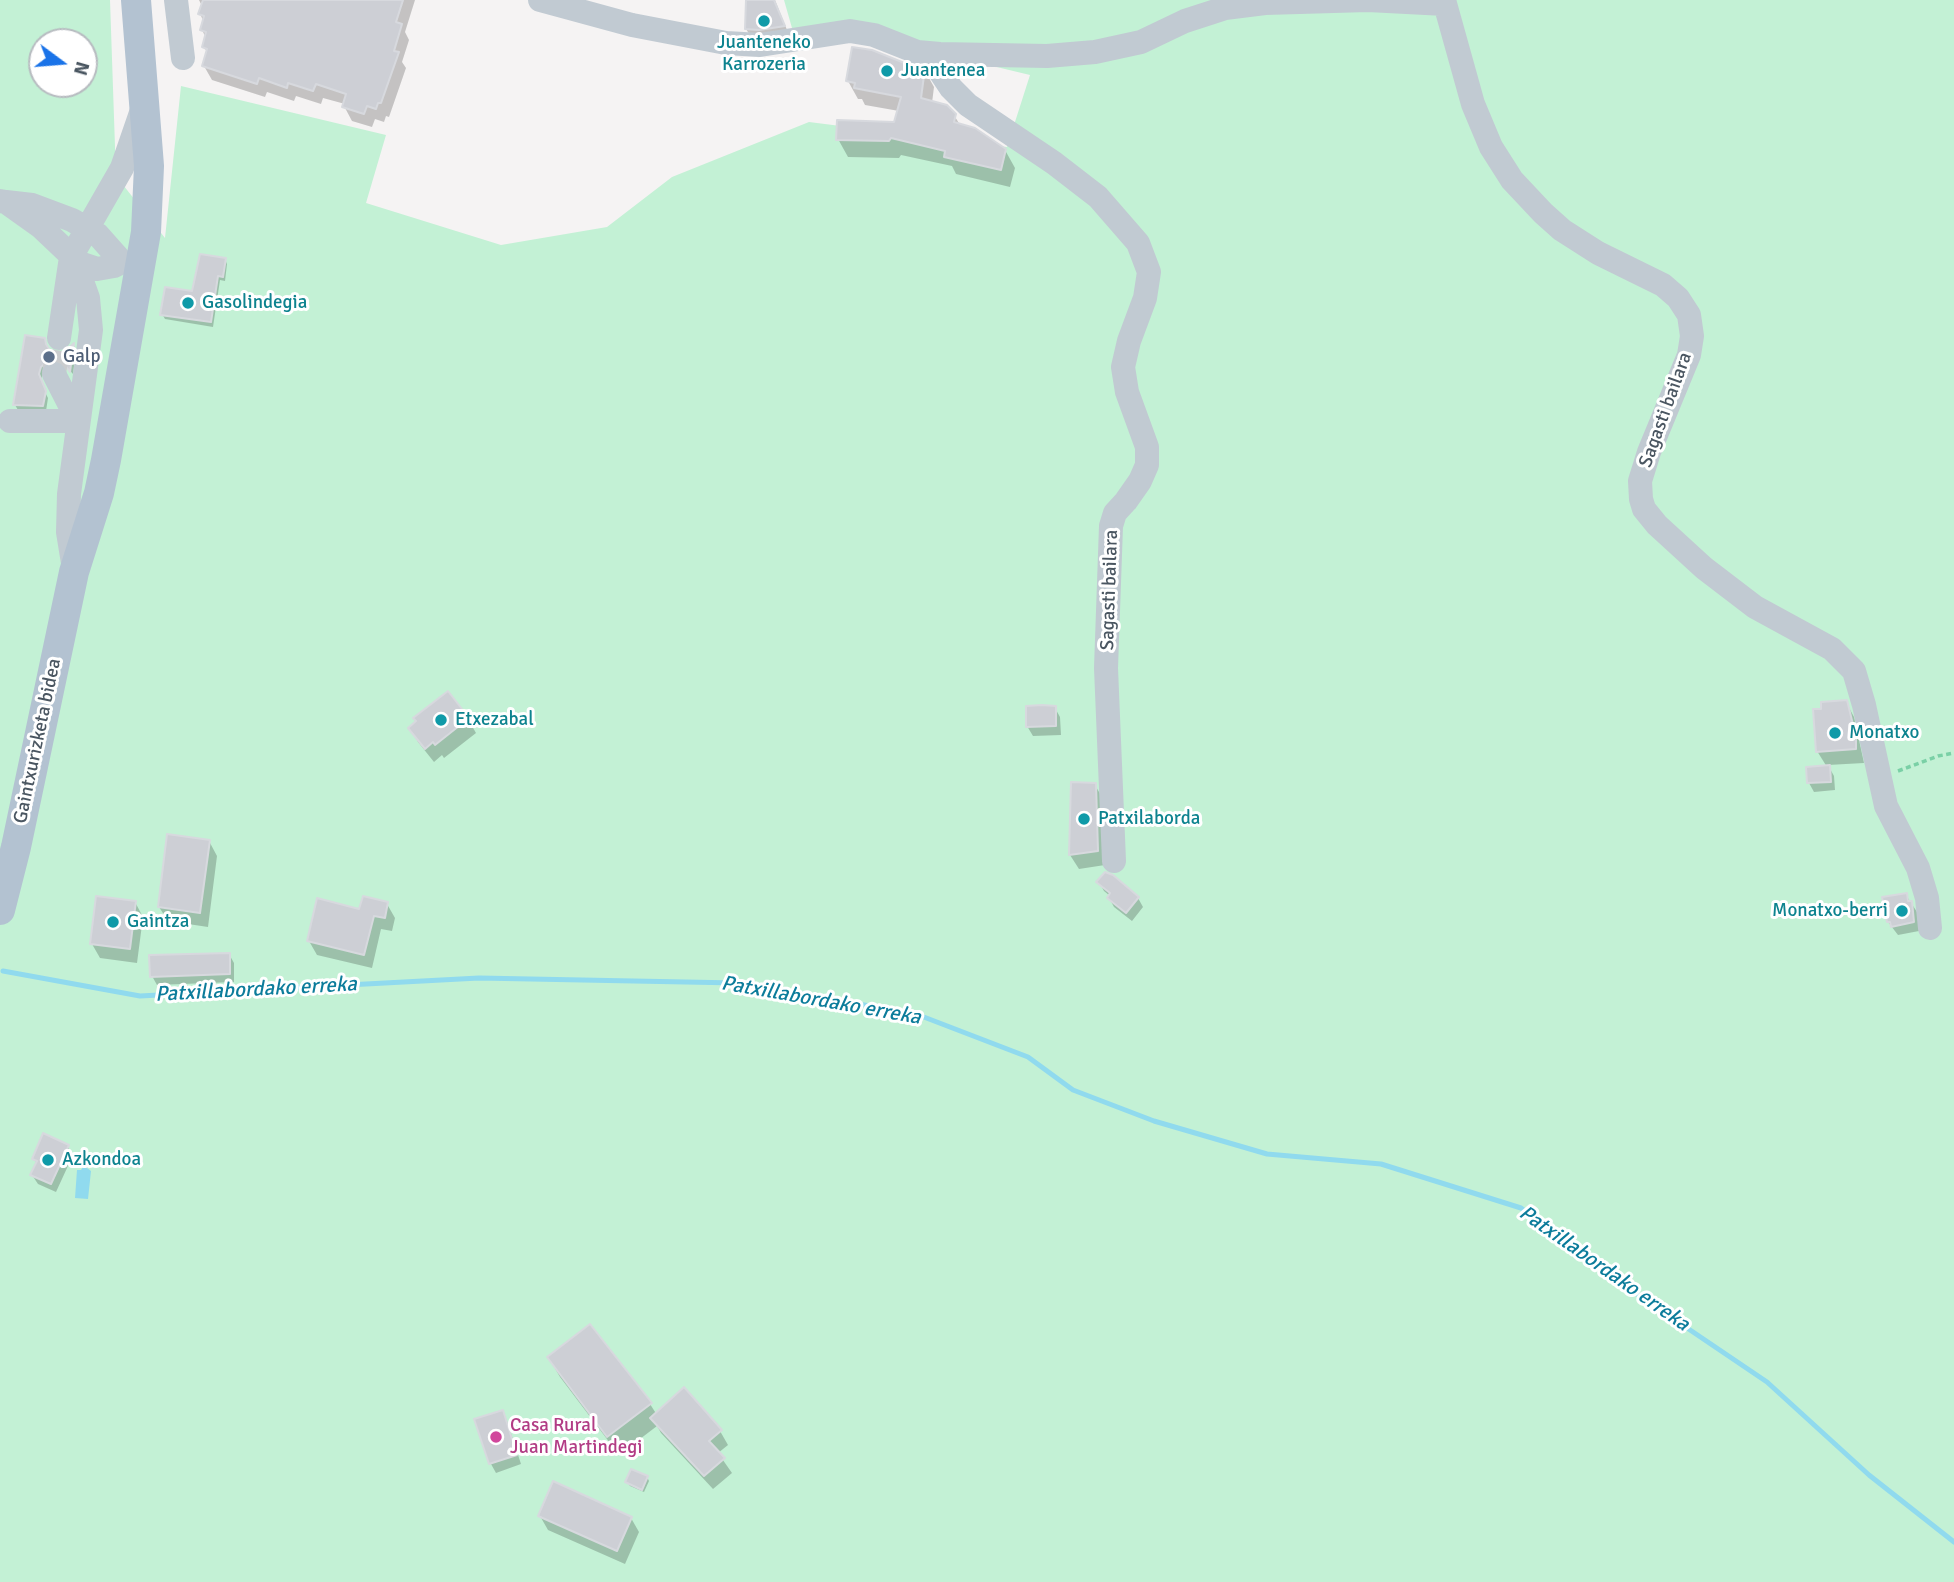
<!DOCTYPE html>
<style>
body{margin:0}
#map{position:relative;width:1954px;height:1582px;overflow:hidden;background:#f5f3f3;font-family:Signika,sans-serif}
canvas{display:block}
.north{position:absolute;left:28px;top:28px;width:70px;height:70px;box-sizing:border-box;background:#fff;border:2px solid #b7bbc0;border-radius:50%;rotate:106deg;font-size:19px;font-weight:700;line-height:28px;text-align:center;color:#4a5661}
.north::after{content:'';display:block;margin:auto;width:24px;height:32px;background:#1a73e8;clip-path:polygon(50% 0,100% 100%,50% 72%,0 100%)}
</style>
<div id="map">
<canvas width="1954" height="1582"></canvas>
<div class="north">N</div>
</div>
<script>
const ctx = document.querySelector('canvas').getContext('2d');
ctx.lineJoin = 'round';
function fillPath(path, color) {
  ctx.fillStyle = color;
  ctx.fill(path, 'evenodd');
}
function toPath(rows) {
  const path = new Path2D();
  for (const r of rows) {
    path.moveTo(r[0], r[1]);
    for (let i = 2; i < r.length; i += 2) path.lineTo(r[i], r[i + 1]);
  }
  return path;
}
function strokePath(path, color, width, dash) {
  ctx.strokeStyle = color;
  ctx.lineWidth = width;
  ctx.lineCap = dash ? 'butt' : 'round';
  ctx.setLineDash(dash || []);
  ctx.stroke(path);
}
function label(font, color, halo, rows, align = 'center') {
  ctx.font = font + ' Signika,sans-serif';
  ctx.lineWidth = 6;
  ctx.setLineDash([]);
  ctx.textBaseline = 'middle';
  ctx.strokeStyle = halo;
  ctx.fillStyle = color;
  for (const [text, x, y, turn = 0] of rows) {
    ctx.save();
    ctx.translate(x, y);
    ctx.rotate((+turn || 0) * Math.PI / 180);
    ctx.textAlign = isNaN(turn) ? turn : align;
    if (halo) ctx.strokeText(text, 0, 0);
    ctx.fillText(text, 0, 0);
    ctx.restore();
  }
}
const green = toPath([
 [0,0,110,0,116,176,165,238,181,86,386,135,366,203,501,245,607,227,672,177,809,122,1007,147,1030,75,909,46,794,35,784,0,1954,0,1954,1582,0,1582],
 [42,42,84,42,84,84,42,84]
]);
const water = toPath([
 [83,1167,87,1168,91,1171,88,1199,75,1198,77,1170,81,1170]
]);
const shadow = toPath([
 [199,0,415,0,405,32,409,40,402,62,406,68,389,117,386,116,384,122,375,119,372,127,352,121,344,106,345,104,323,98,321,104,296,96,294,101,267,92,265,97,212,80,204,66,208,54,204,47,206,38,202,30,204,22,200,14,202,6],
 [748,0,775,0,791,40,755,43,746,29],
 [911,68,924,69,934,87,932,103,954,115,960,125,1005,150,1015,168,1010,187,956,174,952,166,901,155,899,158,848,157,838,139,896,124,899,111,865,105,862,99,858,99,848,81],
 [225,259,227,264,225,281,220,280,213,327,165,319,162,314,193,293],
 [74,346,76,350,73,374,66,366,58,364,44,371,41,379,43,388,48,398,46,411,18,410,15,405,47,349,56,354,66,353],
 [1846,702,1854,717,1864,763,1828,765,1834,776,1835,790,1814,792,1809,783,1827,767,1817,751],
 [1055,708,1060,717,1061,735,1033,736,1027,726],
 [468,719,476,733,444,758,442,755,434,762,418,742,410,728],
 [1095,785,1103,799,1105,865,1079,869,1070,855],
 [209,841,217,856,208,927,168,921,159,907],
 [1099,882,1138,898,1143,907,1132,921,1114,907,1109,898,1110,896,1104,891],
 [1906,895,1917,912,1919,931,1898,935,1888,922],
 [135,902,143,917,137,963,100,958,92,944],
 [387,904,395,918,392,931,381,929,372,968,317,955,309,941,361,911],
 [229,954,234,963,234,982,157,985,152,976],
 [67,1146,73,1155,56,1192,38,1184,32,1175,37,1164,34,1158],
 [549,1358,650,1404,657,1415,720,1431,728,1445,718,1453,732,1473,713,1489,661,1433,657,1426,619,1455,560,1377],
 [502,1412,507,1421,521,1464,496,1473,491,1464,476,1421],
 [647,1477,649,1481,644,1492,630,1486,627,1482],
 [540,1516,631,1518,639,1532,625,1564,548,1530]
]);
const stream = toPath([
 [3,971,140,996,479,978,737,983,916,1014,1028,1057,1073,1090,1154,1121,1267,1154,1381,1164,1521,1208,1625,1286,1767,1382,1869,1475,1954,1542]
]);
const building = toPath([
 [203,0,403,0,396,22,402,24,394,51,399,52,381,103,378,103,376,109,367,106,364,114,342,107,346,94,316,84,313,91,288,83,287,88,259,78,257,84,202,66,207,49,202,47,206,32,200,30,204,16,198,14,203,0],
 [746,0,774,0,785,26,759,30,745,29,746,0],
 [852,47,872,50,912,66,925,68,921,98,947,105,956,114,954,122,975,128,1006,149,1001,170,944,157,945,151,891,138,889,141,836,140,837,120,894,122,901,97,854,88,855,83,846,81,852,47],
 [200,254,226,258,223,277,218,276,211,322,160,315,165,287,192,291,200,254],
 [25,335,45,338,46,344,49,349,56,353,65,352,74,343,70,372,63,362,55,359,48,361,41,367,39,374,46,391,43,406,13,405,25,335],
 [448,691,469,718,435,745,433,742,425,749,408,728,416,721,413,718,448,691],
 [1847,700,1856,737,1856,749,1816,752,1813,709,1821,709,1821,702,1847,700],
 [1042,705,1056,706,1056,726,1026,727,1026,706,1042,705],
 [1830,765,1831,782,1807,783,1806,767,1830,765],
 [1071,782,1096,783,1098,851,1069,855,1071,782],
 [167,834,210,840,200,913,158,907,167,834],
 [1105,872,1113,875,1139,897,1126,913,1107,898,1110,893,1096,882,1105,872],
 [1907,893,1908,901,1912,901,1914,922,1891,927,1890,922,1887,922,1882,897,1907,893],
 [96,896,136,901,130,949,90,944,96,896],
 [363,896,388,902,385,918,374,916,364,955,307,941,317,898,359,909,363,896],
 [230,953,230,974,150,977,149,955,230,953],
 [43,1133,69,1145,51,1184,30,1175,37,1161,32,1159,43,1133],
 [590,1324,652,1403,607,1437,547,1357,590,1324],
 [684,1387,722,1430,709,1441,725,1458,704,1476,650,1418,684,1387],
 [503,1410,517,1455,489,1464,474,1419,503,1410],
 [631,1469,648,1476,642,1490,625,1482,631,1469],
 [553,1481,632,1517,617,1551,538,1516,553,1481]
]);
const minorTunnel = toPath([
 [54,374,59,338]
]);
const path = toPath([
 [1898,771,1938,756,1954,753]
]);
const minor = toPath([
 [176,0,183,58],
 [540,0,632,25,726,43,760,45,850,31,874,35,917,52,940,54,1047,56,1095,52,1141,42,1185,21,1225,8,1265,3,1368,0,1445,4],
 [1444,0,1473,104,1491,147,1512,180,1543,213,1562,230,1598,253,1663,285,1678,298,1689,315,1692,336,1689,355,1649,452,1640,481,1641,499,1644,509,1657,525,1704,568,1755,607,1832,649,1854,671,1864,705,1886,806,1918,868,1927,898,1930,928],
 [939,54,941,73,951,88,968,105,1054,163,1098,197,1138,243,1149,272,1145,298,1129,341,1123,367,1127,392,1147,447,1147,465,1140,481,1126,501,1115,513,1111,526,1106,668,1114,861],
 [0,201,6,202,32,205,72,220,98,235,122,262,114,266,97,269,79,263,41,227,6,202],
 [71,257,78,270,88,298,91,330,69,494,68,532,74,569],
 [59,338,71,257,122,168,142,110],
 [10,421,78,421,54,374]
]);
const major = toPath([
 [0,910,16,847,74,572,99,493,106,460,146,232,149,166,136,0]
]);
const markers = [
 [764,21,7,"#0f9aa8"],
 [887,71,7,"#0f9aa8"],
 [188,303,7,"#0f9aa8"],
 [49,357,7,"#5c6f8a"],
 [441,720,7,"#0f9aa8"],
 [1835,733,7,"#0f9aa8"],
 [1084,819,7,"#0f9aa8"],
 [1902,911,7,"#0f9aa8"],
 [113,922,7,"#0f9aa8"],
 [48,1160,7,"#0f9aa8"],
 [496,1437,7,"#d1479c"]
];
const cultureNames = [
 ["Juanteneko",764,43,"center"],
 ["Karrozeria",764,65,"center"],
 ["Juantenea",901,71],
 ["Gasolindegia",202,303],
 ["Etxezabal",455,720],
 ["Monatxo",1849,733],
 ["Patxilaborda",1098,819],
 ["Monatxo-berri",1888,911,"right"],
 ["Gaintza",127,922],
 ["Azkondoa",62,1160]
];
const serviceNames = [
 ["Galp",63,357]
];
const streetNames = [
 ["Sagasti bailara",1666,410,-70],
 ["Sagasti bailara",1110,590,-88],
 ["Gaintxurizketa bidea",38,741,-78]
];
const hotelNames = [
 ["Casa Rural",510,1426],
 ["Juan Martindegi",510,1448]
];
const waterNames = [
 ["Patxillabordako erreka",256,990,-3],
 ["Patxillabordako erreka",821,1001,10],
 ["Patxillabordako erreka",1604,1269,35]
];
fillPath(green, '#c3f1d5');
fillPath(water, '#90daee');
fillPath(shadow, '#0003');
strokePath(stream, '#90daee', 5);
fillPath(building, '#cdcfd5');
strokePath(building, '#d7d9de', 2);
strokePath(minorTunnel, '#caccce', 24, [24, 12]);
strokePath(path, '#7ad0a6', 3.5, [5, 3.5]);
strokePath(minor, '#c1cad2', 24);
strokePath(major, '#b3c2d1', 30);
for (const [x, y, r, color] of markers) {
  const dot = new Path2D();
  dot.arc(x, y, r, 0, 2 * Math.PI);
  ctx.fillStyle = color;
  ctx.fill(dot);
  strokePath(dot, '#fff', 2.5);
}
label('19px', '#0d838f', '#fff', cultureNames, 'left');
label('19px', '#4e5e75', '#fff', serviceNames, 'left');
label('19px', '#4a5661', '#fff', streetNames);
label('19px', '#b23c85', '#fff', hotelNames, 'left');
label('italic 21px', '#0c7c9b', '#fff', waterNames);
</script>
